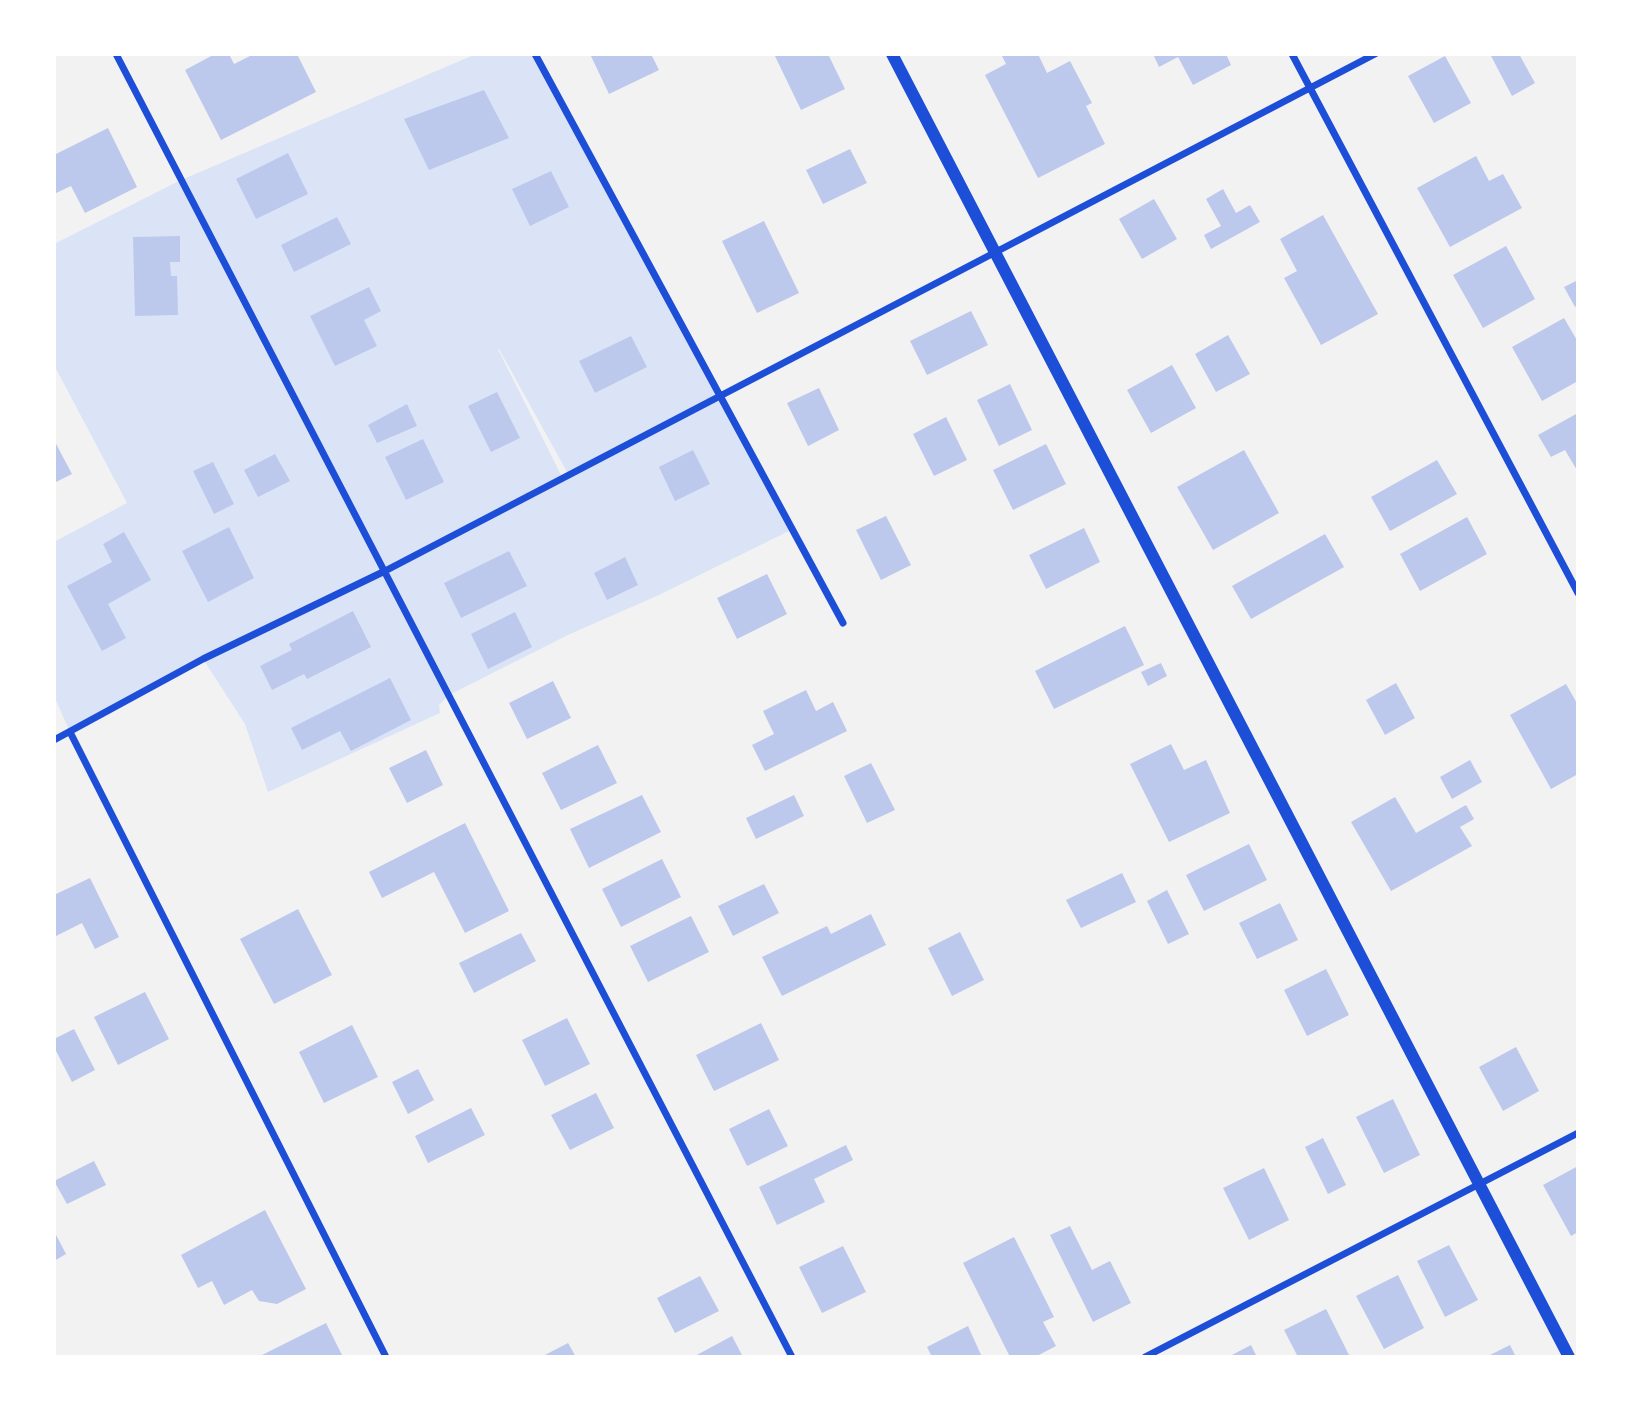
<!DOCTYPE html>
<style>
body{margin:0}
#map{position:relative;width:1632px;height:1411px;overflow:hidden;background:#f2f2f2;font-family:Raleway,sans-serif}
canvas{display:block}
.frame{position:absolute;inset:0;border:56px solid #fff;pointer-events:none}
</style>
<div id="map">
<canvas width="1632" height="1411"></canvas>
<div class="frame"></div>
</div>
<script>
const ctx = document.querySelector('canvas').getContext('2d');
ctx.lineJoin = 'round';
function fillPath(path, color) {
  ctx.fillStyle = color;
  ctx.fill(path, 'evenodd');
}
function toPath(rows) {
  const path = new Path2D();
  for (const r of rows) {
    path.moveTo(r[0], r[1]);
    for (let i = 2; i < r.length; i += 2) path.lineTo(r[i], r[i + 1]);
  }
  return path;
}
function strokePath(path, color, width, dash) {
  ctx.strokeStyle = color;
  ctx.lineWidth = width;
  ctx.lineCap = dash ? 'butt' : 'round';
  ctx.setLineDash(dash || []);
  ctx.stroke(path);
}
const green = toPath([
 [476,54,535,54,793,529,659,595,570,634,449,695,439,705,440,713,268,792,245,724,203,659,70,732,54,696,54,542,127,503,54,365,54,244,181,180],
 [498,349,499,349,568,474,562,477]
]);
const building = toPath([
 [215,54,229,54,234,64,254,54,297,54,316,92,221,140,185,70],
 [590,54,651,54,659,70,609,94],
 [774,54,828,54,845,89,801,110],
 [1001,54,1038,54,1047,73,1070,61,1092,103,1086,106,1105,144,1038,178,985,75,1006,64],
 [1153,54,1226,54,1231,65,1193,85,1178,57,1159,67],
 [1490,54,1519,54,1535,83,1512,96],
 [1445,56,1471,103,1434,123,1408,76],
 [484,90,509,138,429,170,404,119],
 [108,128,137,187,85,213,71,186,54,194,54,155],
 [850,149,867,183,823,204,806,170],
 [288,153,308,194,256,219,236,179],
 [1476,156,1489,181,1503,174,1522,208,1450,247,1417,188],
 [551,171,569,207,530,226,512,189],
 [1223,189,1236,213,1250,205,1260,222,1211,249,1204,235,1221,226,1206,199],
 [1154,199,1177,239,1142,259,1119,219],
 [1323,215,1378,314,1321,345,1284,278,1297,271,1280,239],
 [337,217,351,244,294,272,281,245],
 [764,221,799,293,757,313,722,241],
 [180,236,180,262,170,262,171,276,177,276,178,315,135,316,133,237],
 [1506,246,1535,299,1483,328,1453,275],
 [1578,280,1578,305,1575,307,1564,287],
 [369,287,381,311,364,320,377,346,335,366,310,316],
 [971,311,988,345,927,375,910,341],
 [1564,318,1578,342,1578,381,1542,401,1512,347],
 [1228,335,1250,374,1216,392,1195,354],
 [631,336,647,367,595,393,579,361],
 [1172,365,1196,408,1151,433,1127,390],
 [1010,384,1032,430,999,446,977,400],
 [819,388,839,430,808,446,787,403],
 [497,392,520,438,491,452,468,406],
 [407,404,417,426,377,443,368,425],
 [1578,413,1578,472,1565,450,1551,457,1538,435],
 [946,417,967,460,934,476,913,434],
 [423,439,444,482,406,500,385,457],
 [54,440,72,474,54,483],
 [1046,444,1066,484,1013,510,993,470],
 [693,450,710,484,675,501,659,467],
 [1244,450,1279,513,1213,550,1177,487],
 [275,454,290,481,258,497,244,470],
 [1437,460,1457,494,1390,531,1371,497],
 [213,462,234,504,214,514,193,471],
 [886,516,911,565,881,580,856,530],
 [1467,517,1487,554,1420,591,1400,554],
 [229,527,254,578,208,602,182,551],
 [1084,528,1100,562,1046,589,1029,555],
 [124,532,151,580,108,604,126,638,102,651,67,586,112,562,103,544],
 [1325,534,1344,567,1251,619,1232,586],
 [509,551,527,586,461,618,444,583],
 [625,557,638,585,607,600,594,573],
 [767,574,787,614,737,639,717,598],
 [353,611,371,647,307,679,304,674,272,690,260,666,292,650,289,644],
 [515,612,532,647,488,669,471,634],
 [1125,626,1144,665,1054,709,1035,671],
 [1161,663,1167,676,1148,686,1141,672],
 [390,678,411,720,351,751,340,731,302,750,291,728],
 [553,681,571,718,527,739,509,703],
 [1396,683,1415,718,1385,735,1366,700],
 [1566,684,1578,705,1578,774,1551,789,1510,715],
 [806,690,816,711,833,702,847,731,765,771,752,745,774,734,763,711],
 [1171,744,1184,770,1206,760,1230,813,1169,842,1130,764],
 [598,745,617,783,561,810,542,773],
 [426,750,443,785,407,803,389,768],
 [1470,760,1482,782,1452,799,1440,777],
 [871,763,895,810,867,823,844,776],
 [642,795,661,832,589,868,570,829],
 [794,795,804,816,756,839,746,818],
 [1395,797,1416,833,1466,805,1474,819,1460,827,1472,846,1391,891,1351,822],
 [465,823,509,911,465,933,434,872,382,898,369,872],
 [1249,844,1267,880,1204,911,1186,875],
 [662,859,681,897,621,927,602,889],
 [1122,873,1136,902,1081,928,1066,900],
 [90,878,119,937,95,949,82,923,54,937,54,895],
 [764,884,779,913,733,936,718,906],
 [1167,890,1189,934,1168,944,1147,901],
 [1280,903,1298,940,1257,959,1239,923],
 [298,909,332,975,274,1004,240,939],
 [871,914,886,945,782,996,762,957,827,926,831,934],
 [691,916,709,952,648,982,630,946],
 [960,932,984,980,952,996,928,948],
 [521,933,536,961,474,993,459,963],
 [1326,969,1349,1015,1307,1036,1284,990],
 [145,992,169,1039,118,1065,94,1017],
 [567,1018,590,1064,545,1086,522,1040],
 [761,1023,779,1060,714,1091,696,1055],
 [352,1025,378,1077,324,1103,299,1052],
 [74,1029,95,1070,72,1082,54,1047,54,1039],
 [1516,1047,1539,1091,1503,1111,1479,1067],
 [418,1069,434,1100,408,1114,392,1082],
 [596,1093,614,1128,570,1150,551,1115],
 [1393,1099,1420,1155,1384,1173,1356,1117],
 [471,1108,485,1135,428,1163,415,1136],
 [769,1109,788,1146,747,1166,729,1129],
 [1323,1138,1346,1185,1328,1194,1305,1147],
 [846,1145,853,1160,814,1179,825,1202,777,1225,759,1187],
 [94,1161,106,1185,67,1204,54,1181],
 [1578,1166,1578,1232,1571,1236,1543,1185],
 [1264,1168,1289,1220,1249,1240,1223,1188],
 [265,1210,306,1289,277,1304,259,1301,252,1290,224,1305,212,1281,198,1288,181,1255],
 [1070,1226,1092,1270,1110,1261,1131,1303,1093,1322,1050,1235],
 [54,1231,66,1254,54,1261],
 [1014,1237,1054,1317,1043,1322,1056,1346,1035,1357,1010,1357,963,1263],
 [1449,1245,1478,1300,1445,1317,1417,1261],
 [843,1246,866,1292,822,1313,799,1267],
 [1398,1275,1424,1328,1384,1349,1356,1296],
 [700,1276,719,1311,675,1333,657,1298],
 [1326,1309,1350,1357,1298,1357,1284,1330],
 [326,1323,343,1357,263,1357,262,1355],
 [968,1326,982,1357,932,1357,927,1347],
 [732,1336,743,1357,693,1357],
 [568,1343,576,1357,541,1357],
 [1251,1345,1257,1357,1228,1357],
 [1510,1345,1516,1357,1486,1357]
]);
const minor = toPath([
 [116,54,792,1357],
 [535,54,843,623],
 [1292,54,1578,593],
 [70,732,386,1357],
 [54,740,203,659,385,571,1375,54],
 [1145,1357,1578,1133]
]);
const tertiary = toPath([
 [892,54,1569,1357]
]);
fillPath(green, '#dbe4f7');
fillPath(building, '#bdc9ec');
strokePath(minor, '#1d4ed8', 7);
strokePath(tertiary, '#1d4ed8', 12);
</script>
